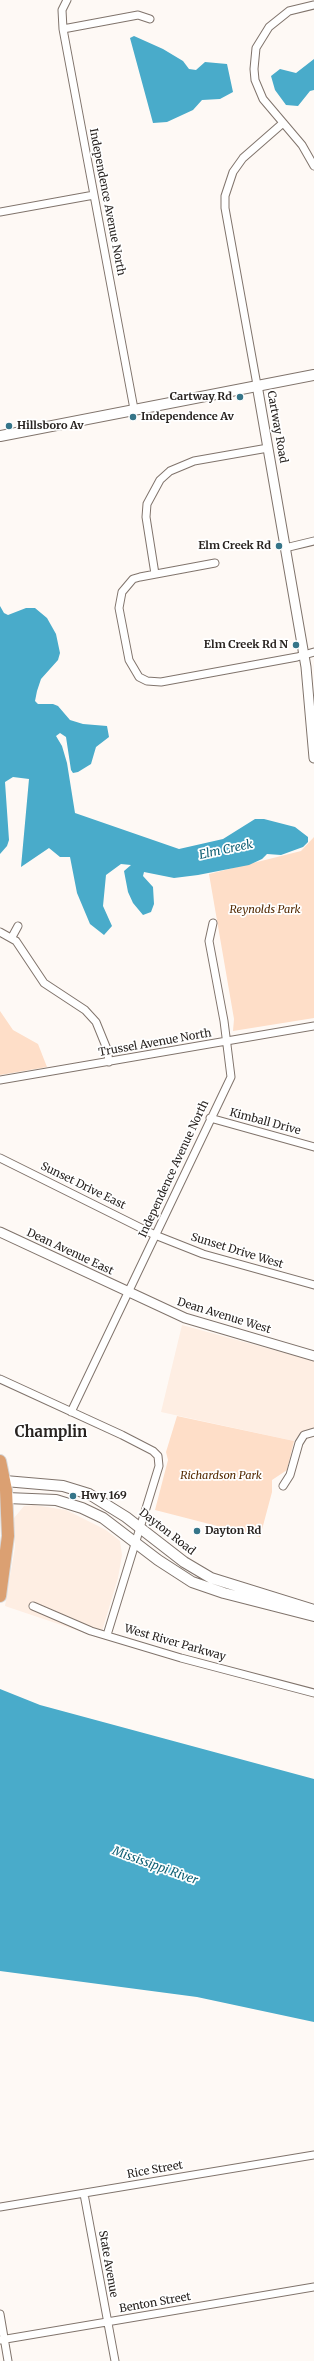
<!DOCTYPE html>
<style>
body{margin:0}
canvas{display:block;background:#fef9f5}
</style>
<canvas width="314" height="2361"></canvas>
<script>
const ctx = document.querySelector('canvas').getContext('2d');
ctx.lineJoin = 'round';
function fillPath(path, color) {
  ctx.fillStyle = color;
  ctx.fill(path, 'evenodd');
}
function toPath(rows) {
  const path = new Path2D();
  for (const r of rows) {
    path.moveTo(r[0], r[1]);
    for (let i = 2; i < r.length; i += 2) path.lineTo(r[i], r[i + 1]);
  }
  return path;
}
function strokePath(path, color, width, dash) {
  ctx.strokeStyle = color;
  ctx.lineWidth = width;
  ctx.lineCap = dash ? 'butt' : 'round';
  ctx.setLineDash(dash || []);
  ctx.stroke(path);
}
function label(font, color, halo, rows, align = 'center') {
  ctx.font = font + ' Merriweather,serif';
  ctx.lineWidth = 3.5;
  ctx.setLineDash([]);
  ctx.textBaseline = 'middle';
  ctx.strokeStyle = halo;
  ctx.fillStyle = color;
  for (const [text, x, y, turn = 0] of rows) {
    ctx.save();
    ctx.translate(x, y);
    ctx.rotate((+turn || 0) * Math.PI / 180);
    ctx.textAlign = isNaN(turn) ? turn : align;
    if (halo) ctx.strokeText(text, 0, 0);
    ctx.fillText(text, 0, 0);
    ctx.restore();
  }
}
const built = toPath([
 [182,1325,314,1361,314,1428,304,1431,294,1441,161,1412],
 [34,1505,66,1510,106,1530,120,1541,122,1555,118,1578,100,1638,5,1606,15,1547,14,1518,24,1506]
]);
const green = toPath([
 [314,837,314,1018,233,1031,234,1019,209,874,301,851],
 [0,1011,13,1030,38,1044,47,1067,0,1075],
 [177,1416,294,1441,287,1470,272,1480,272,1492,260,1537,155,1510,168,1460,166,1452]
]);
const water = toPath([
 [134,36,163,49,183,61,189,69,196,70,205,62,227,64,233,92,220,99,202,100,193,110,167,122,153,123,130,38],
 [314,59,314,90,310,91,298,106,286,105,275,90,271,76,280,69,296,73],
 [0,606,4,613,8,615,26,608,35,608,47,618,56,634,60,653,58,660,41,679,37,691,35,701,38,704,53,704,58,706,70,720,83,724,107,726,109,737,96,747,91,764,78,772,73,773,71,770,66,737,60,733,56,736,62,746,67,763,75,813,179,849,223,839,255,819,264,819,295,827,308,837,308,842,303,847,281,855,267,854,262,859,249,865,198,875,174,878,144,872,143,876,153,887,154,904,151,912,143,915,133,903,128,892,124,871,131,865,121,864,106,875,103,906,112,926,104,935,90,924,77,893,70,857,60,857,49,848,21,867,29,779,13,777,5,782,9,840,7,846,0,854],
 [0,1689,40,1705,314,1779,314,2022,197,1997,0,1971]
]);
const minor = toPath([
 [67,0,62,10,63,29,134,409],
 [314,5,289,11,269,27,256,48,254,69,255,80,263,99,302,145,314,166],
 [63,29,138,15,150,19],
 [0,212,94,195],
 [257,385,225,208,225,196,233,172,243,158,283,123],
 [285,548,314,541],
 [215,563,140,577,133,579,122,592,119,608,129,660,139,677,147,681,161,682,297,657,314,652],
 [155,574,146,517,147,504,160,480,170,471,194,461,268,448],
 [0,932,16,941,44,983,85,1010,96,1022,107,1049,109,1062],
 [12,937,18,926],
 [0,1080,314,1026],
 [210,1118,314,1147],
 [0,1158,155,1235,203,1254,314,1285],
 [0,1379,122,1435,153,1451,158,1456,159,1466,107,1635],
 [71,1412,231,1077,224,1021,209,941,213,923],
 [283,1486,290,1475,299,1443,304,1435,314,1432],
 [33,1606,91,1631,181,1658,314,1693],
 [84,2194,115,2361],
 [0,2207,314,2155],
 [0,2314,8,2361],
 [0,2340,314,2287]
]);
const tertiary = toPath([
 [257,385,306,667,314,758],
 [0,1232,185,1318,314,1356]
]);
const secondary = toPath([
 [0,436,314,375],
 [5,1481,63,1486,89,1494,126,1517,184,1562,211,1578,314,1610],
 [7,1498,56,1500,82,1508,103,1518,158,1560,192,1582,224,1593,314,1616]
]);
const trunk = toPath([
 [0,1461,6,1490,8,1536,0,1596]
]);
const markers = [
 [240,397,4,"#357589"],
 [133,417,4,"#357589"],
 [9,426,4,"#357589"],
 [279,546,4,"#357589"],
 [296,645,4,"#357589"],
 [73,1496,4,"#357589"],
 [197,1531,4,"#357589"]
];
const streetNames = [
 ["Independence Avenue North",107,202,79],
 ["Cartway Road",277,427,80],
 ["Trussel Avenue North",155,1043,-10],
 ["Kimball Drive",265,1122,15],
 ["Independence Avenue North",174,1169,-65],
 ["Sunset Drive East",83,1186,26],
 ["Sunset Drive West",237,1251,17],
 ["Dean Avenue East",70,1252,25],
 ["Dean Avenue West",224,1316,17],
 ["Dayton Road",167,1532,38],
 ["West River Parkway",175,1643,16],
 ["Rice Street",155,2170,-10],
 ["State Avenue",108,2264,80],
 ["Benton Street",155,2303,-10]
];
const poiNames = [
 ["Cartway Rd",232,397,"right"],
 ["Independence Av",141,417],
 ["Hillsboro Av",17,426],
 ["Elm Creek Rd",271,546,"right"],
 ["Elm Creek Rd N",288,645,"right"],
 ["Hwy 169",81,1496],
 ["Dayton Rd",205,1531]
];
const parkNames = [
 ["Reynolds Park",265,910],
 ["Richardson Park",221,1476]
];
const waterNames = [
 ["Elm Creek",226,850,-12],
 ["Mississippi River",155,1866,20]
];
const districtNames = [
 ["Champlin",51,1433]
];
fillPath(built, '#feeee3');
fillPath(green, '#fedec8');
fillPath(water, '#49abca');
strokePath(minor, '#80746c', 9);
strokePath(tertiary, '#80746c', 11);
strokePath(secondary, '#80746c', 12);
strokePath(trunk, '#d8d7d7', 14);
strokePath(minor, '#fff', 7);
strokePath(tertiary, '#fff', 9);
strokePath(secondary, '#fff', 10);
strokePath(trunk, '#dba072', 12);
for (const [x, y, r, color] of markers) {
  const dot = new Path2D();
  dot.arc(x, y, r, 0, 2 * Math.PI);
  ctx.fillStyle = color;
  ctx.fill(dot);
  strokePath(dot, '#fff', 1.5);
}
label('11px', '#282320', '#fff', streetNames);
label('bold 11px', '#282320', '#fff', poiNames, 'left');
label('italic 11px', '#532901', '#fff', parkNames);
label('italic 12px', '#0e5f74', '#fff', waterNames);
label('bold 15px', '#282320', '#fff', districtNames);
</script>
